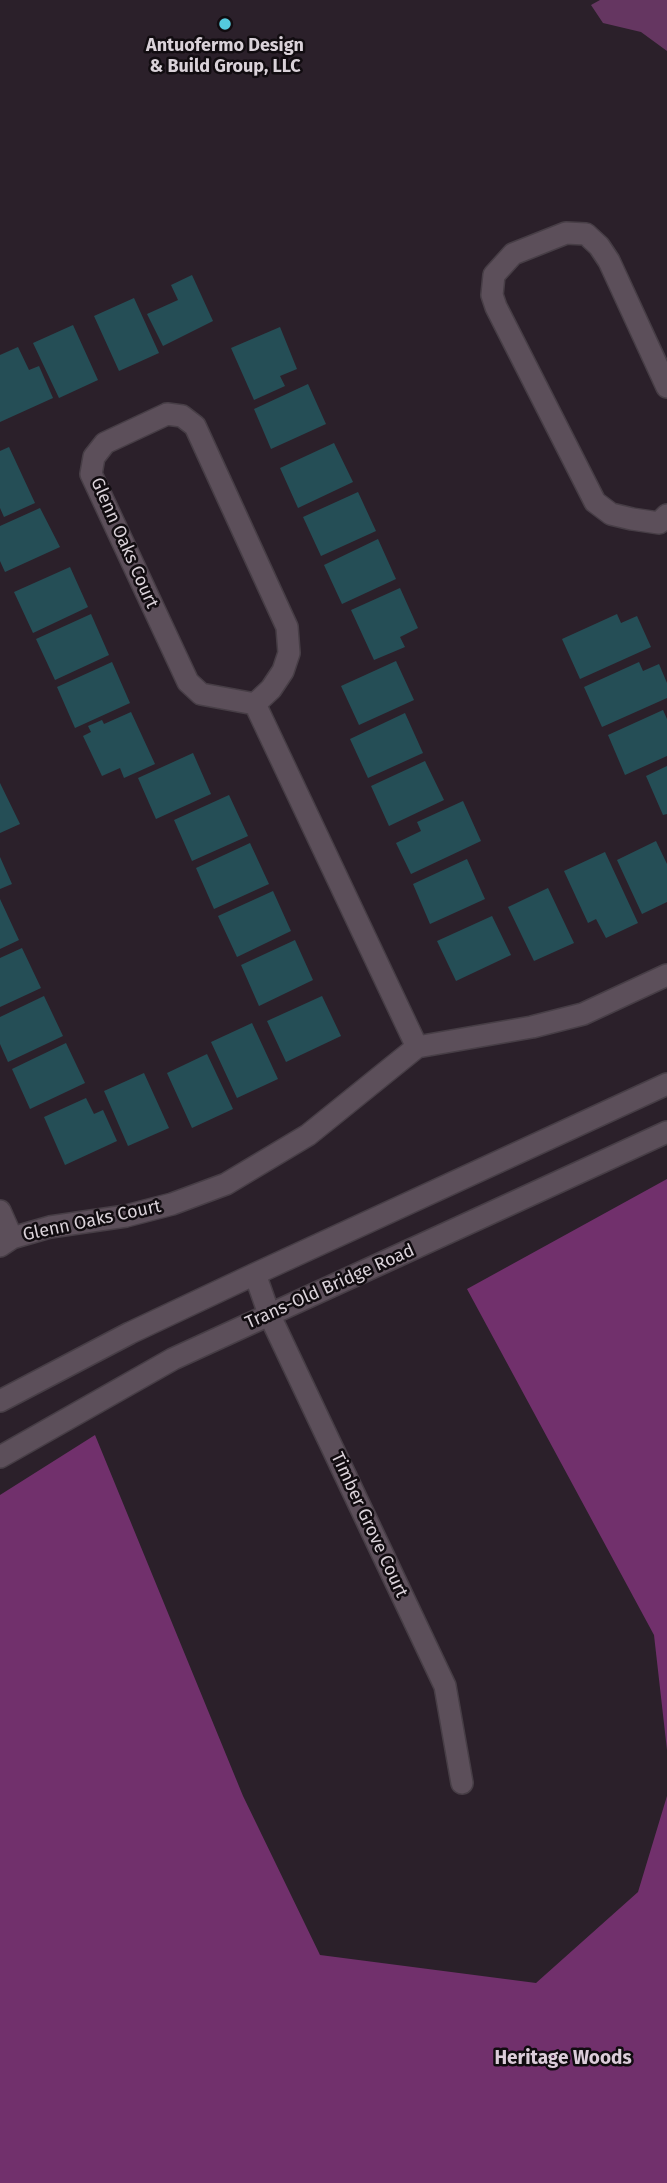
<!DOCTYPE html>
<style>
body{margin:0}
canvas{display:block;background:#2b202a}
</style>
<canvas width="667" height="2183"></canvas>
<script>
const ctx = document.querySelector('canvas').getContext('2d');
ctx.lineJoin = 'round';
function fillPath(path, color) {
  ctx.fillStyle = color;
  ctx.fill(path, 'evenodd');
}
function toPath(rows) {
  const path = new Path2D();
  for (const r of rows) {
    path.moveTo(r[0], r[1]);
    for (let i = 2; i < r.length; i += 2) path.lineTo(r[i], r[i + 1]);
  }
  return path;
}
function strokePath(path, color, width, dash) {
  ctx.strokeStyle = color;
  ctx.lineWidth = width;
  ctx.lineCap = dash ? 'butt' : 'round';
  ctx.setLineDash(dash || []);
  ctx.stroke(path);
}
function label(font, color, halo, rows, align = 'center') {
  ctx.font = font + ' "Fira Sans",sans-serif';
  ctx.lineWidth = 5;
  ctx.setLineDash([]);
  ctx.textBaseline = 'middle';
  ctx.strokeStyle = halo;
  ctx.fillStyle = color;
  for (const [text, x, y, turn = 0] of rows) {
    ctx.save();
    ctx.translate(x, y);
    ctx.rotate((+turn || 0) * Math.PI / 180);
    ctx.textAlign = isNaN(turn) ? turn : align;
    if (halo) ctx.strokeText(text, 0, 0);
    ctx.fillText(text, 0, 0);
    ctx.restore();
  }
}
const green = toPath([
 [600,0,667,0,667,51,641,32,603,23,591,5]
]);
const forest = toPath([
 [667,1179,667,1750,654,1635,467,1289],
 [95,1435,243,1796,320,1955,536,1983,638,1892,667,1796,667,2183,0,2183,0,1495]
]);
const building = toPath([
 [192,275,213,321,163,346,147,314,178,300,171,285],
 [134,298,159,353,119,371,94,316],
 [73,325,98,380,59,398,33,343],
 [280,327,297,369,280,376,285,386,254,400,231,348],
 [18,347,29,370,39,366,53,398,0,422,0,355],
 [308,384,326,424,271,449,254,409],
 [334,443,353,482,298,508,280,468],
 [9,447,35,503,4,517,0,508,0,451],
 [358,492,376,531,321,556,303,517],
 [40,508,60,547,5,572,0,561,0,526],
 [378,539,396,579,342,604,324,565],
 [70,567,88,607,33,633,14,592],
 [400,588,418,628,400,637,405,647,374,660,351,610],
 [91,614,109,655,55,680,36,639],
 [617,614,621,623,637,616,651,647,580,679,562,639],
 [396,661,414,700,359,725,341,686],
 [112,662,130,703,75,728,57,687],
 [639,662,643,671,659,664,667,683,667,698,602,727,584,687],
 [663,710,667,719,667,756,625,775,608,735],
 [131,712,155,764,124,778,120,768,102,776,83,736,91,732,88,726,102,720,104,724],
 [405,713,423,753,368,778,350,739],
 [193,753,211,794,156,819,138,778],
 [425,761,444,800,389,826,371,786],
 [667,766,667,814,663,815,646,776],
 [0,783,20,824,0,833],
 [229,795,248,836,192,861,174,820],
 [463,801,481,841,411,874,396,843,421,831,417,822],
 [656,841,667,864,667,902,642,914,617,860],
 [250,843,269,884,214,909,196,868],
 [605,852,638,923,606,938,596,919,588,923,564,871],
 [0,857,12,884,0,889],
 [467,859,485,899,430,924,413,884],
 [548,888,574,943,534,961,508,907],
 [273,891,291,931,237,957,218,916],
 [0,899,19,940,0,949],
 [492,916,511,955,456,981,437,941],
 [295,940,313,980,259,1006,241,965],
 [22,948,41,988,0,1007,0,958],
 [44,996,63,1036,8,1062,0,1044,0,1017],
 [322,996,341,1036,286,1062,267,1021],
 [252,1023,278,1079,237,1098,211,1042],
 [66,1043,85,1083,30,1109,12,1069],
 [207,1054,233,1109,192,1128,167,1073],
 [144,1073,169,1128,128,1146,104,1091],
 [86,1098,94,1114,103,1110,117,1141,65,1165,44,1117]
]);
const minor = toPath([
 [667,387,609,261,599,246,586,234,566,233,513,254,494,275,492,295,496,307,595,502,611,514,632,519,659,523,667,515],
 [167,414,182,416,195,426,287,627,289,653,283,671,271,689,255,704,201,694,188,682,91,474,94,457,105,443,167,414],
 [255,704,417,1047],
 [0,1211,12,1238],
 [0,1246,12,1238,50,1227,126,1216,172,1204,226,1184,308,1135,417,1047,532,1027,583,1014,667,975],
 [255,1274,269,1314,445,1686,462,1783],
 [0,1401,130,1333,255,1274,667,1084],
 [0,1457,173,1359,667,1132]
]);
const markers = [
 [225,24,7,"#54cade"]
];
const poiNames = [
 ["Antuofermo Design",225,46],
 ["& Build Group, LLC",225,67]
];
const streetNames = [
 ["Glenn Oaks Court",124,543,66],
 ["Glenn Oaks Court",92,1221,-12],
 ["Trans-Old Bridge Road",330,1287,-24],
 ["Timber Grove Court",369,1525,65]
];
const neighbourhoodNames = [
 ["Heritage Woods",563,2059]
];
fillPath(green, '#653661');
fillPath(forest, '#71306c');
fillPath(building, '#254e56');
strokePath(minor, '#473e46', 24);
strokePath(minor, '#5c4f5a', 21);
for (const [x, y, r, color] of markers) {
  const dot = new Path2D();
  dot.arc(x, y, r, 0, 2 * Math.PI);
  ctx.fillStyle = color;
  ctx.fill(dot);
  strokePath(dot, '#110c10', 2.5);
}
label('bold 18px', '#dad2d9', '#110c10', poiNames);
label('18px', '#dad2d9', '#110c10', streetNames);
label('bold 19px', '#dccdda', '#110c10', neighbourhoodNames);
</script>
